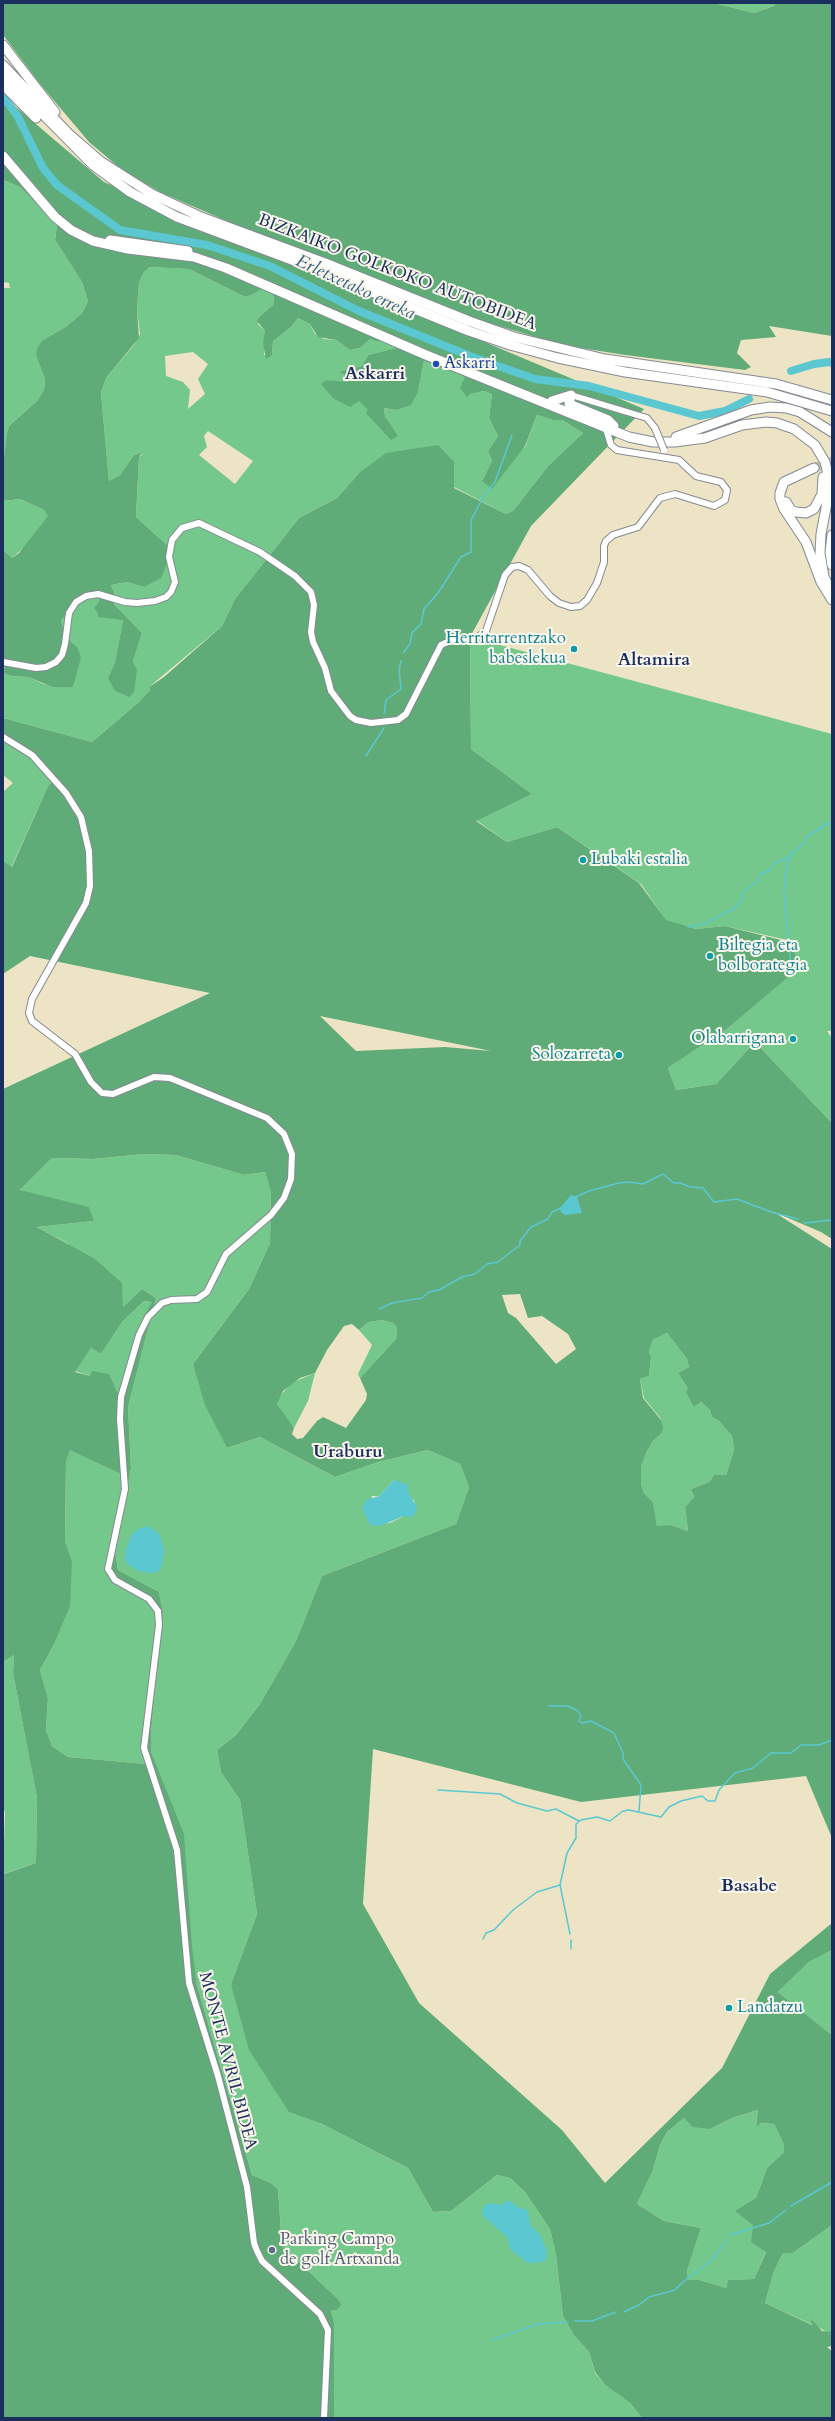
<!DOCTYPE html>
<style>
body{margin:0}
#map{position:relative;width:835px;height:2421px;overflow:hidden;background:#ede4c6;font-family:Cardo,serif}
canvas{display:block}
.frame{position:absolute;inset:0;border:4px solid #1b2f5e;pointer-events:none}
</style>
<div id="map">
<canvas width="835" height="2421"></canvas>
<div class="frame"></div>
</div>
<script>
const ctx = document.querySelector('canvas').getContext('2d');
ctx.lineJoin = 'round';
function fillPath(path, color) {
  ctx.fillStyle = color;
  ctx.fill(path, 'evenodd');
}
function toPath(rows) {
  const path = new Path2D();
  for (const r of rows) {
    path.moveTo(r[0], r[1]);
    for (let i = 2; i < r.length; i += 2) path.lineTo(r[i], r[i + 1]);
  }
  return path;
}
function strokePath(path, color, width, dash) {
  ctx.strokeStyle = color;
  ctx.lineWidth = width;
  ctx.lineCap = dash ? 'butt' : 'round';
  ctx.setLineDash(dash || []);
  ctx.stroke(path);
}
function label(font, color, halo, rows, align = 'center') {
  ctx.font = font + ' Cardo,serif';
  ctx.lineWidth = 4;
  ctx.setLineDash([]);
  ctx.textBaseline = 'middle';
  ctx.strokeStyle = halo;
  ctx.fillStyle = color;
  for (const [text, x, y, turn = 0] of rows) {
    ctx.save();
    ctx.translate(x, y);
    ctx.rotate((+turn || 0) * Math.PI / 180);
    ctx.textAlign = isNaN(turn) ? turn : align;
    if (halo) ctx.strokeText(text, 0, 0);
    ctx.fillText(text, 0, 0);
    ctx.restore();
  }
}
const green = toPath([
 [714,3,776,3,774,6,754,13],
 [3,180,20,187,57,225,55,240,82,282,88,301,82,313,67,326,43,340,36,356,45,379,44,390,37,401,9,426,3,465,3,288,10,288,9,283,3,282],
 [150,267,189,269,245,297,252,295,261,288,272,294,274,297,273,305,260,316,258,324,265,331,264,355,272,355,273,341,291,327,298,318,310,324,315,334,324,339,336,340,350,350,360,348,370,339,386,338,397,348,368,355,362,366,340,372,348,377,348,383,326,380,359,400,397,436,385,416,384,408,396,410,418,392,424,361,466,377,470,394,484,391,492,394,489,418,498,436,488,451,492,461,482,481,525,447,537,415,553,420,562,420,583,433,548,466,513,511,506,514,454,487,454,462,359,473,337,498,299,518,235,599,222,626,149,687,150,690,139,702,92,742,3,718,3,666,7,666,13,676,28,677,44,684,73,687,74,681,67,640,61,629,61,621,69,610,81,597,99,593,99,602,123,620,115,662,108,678,133,662,142,633,114,604,116,597,111,585,127,582,144,587,167,563,168,546,136,517,139,457,143,454,134,455,120,475,109,481,101,393,106,378,134,345,140,334,137,310,139,282,144,272],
 [193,352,208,364,198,379,205,394,188,409,190,390,183,382,166,376,165,356],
 [208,431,253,461,235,484,199,455,207,447,204,436],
 [20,499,44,510,49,516,28,544,12,558,3,549,3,501],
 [470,637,832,734,832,1031,827,1031,832,1038,832,1123,755,1042,716,1084,676,1090,668,1068,727,1029,801,965,787,940,725,926,696,929,667,922,641,884,557,827,507,842,476,820,532,794,471,749],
 [3,736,20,743,28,749,55,779,48,786,11,868,3,861,3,792,13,783,3,775],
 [144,1154,176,1155,244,1175,265,1172,271,1191,270,1243,249,1289,193,1364,227,1448,260,1437,335,1477,378,1462,428,1450,460,1464,469,1487,456,1524,322,1576,296,1641,260,1704,236,1735,217,1750,221,1772,240,1800,257,1914,231,1984,290,2112,322,2124,408,2168,433,2212,451,2211,497,2175,510,2178,525,2192,550,2229,556,2255,563,2316,573,2334,589,2352,595,2373,605,2385,630,2403,642,2418,334,2418,333,2416,334,2322,331,2311,337,2310,340,2305,339,2300,282,2246,278,2189,271,2183,252,2175,197,1985,162,1784,151,1752,151,1732,163,1612,159,1592,118,1570,115,1550,131,1468,128,1407,156,1298,142,1289,123,1307,67,1243,37,1227,94,1221,20,1190,52,1158,93,1159],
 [394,1480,415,1502,402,1517,390,1523,370,1525,369,1519,372,1496,379,1496],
 [144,1301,153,1302,142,1320,118,1395,90,1376,75,1371,91,1348,101,1354,123,1321],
 [382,1320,393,1323,397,1328,396,1339,360,1378,358,1374,372,1345,359,1330,369,1322],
 [667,1333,687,1359,689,1367,678,1373,688,1389,694,1407,701,1402,710,1410,712,1417,719,1421,732,1436,734,1450,726,1475,714,1475,709,1482,691,1489,694,1497,685,1507,688,1531,671,1525,657,1527,653,1502,644,1493,641,1484,641,1467,647,1451,653,1441,661,1434,661,1419,644,1398,640,1379,649,1376,651,1357,649,1351,653,1338],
 [315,1373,308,1401,294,1428,278,1409,277,1400,291,1383],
 [70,1449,121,1474,120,1504,110,1539,106,1565,148,1598,157,1615,146,1764,68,1757,52,1746,46,1730,48,1698,40,1670,53,1646,70,1561,65,1541,66,1462],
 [14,1655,13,1673,37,1798,36,1863,3,1874,5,1812,3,1807,3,1662],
 [832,1950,832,2035,778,1992,809,1962],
 [758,2110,756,2126,761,2123,774,2124,784,2145,784,2152,767,2168,756,2198,745,2207,766,2251,754,2279,728,2280,726,2288,700,2280,690,2280,687,2278,687,2271,701,2228,664,2221,637,2204,653,2170,660,2145,667,2132,684,2118,710,2129,732,2118],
 [832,2225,832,2332,828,2333,818,2327,812,2319,813,2325,765,2303,774,2271,783,2253,793,2253]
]);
const forest = toPath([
 [3,3,714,3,754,13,774,6,776,3,832,3,832,336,769,326,776,337,741,340,737,353,751,367,745,370,625,355,562,345,463,315,229,222,160,192,121,169,89,142,40,84,3,35],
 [3,96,104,182,644,409,531,526,470,637,471,749,532,794,476,821,507,842,557,827,639,883,666,920,696,929,725,926,789,942,801,966,727,1029,668,1068,676,1090,716,1084,755,1042,832,1123,832,1239,821,1232,774,1212,832,1249,832,1838,806,1776,581,1802,373,1749,363,1904,419,2003,562,2130,605,2183,722,2068,770,1974,832,1923,832,1950,809,1962,778,1992,832,2035,832,2225,793,2253,783,2253,774,2271,765,2303,812,2325,811,2318,822,2331,832,2332,832,2346,827,2347,832,2351,832,2418,642,2418,630,2403,605,2385,595,2372,589,2352,573,2334,563,2316,556,2255,550,2229,525,2192,510,2178,497,2175,451,2211,433,2212,408,2168,322,2124,289,2112,249,2050,231,1984,257,1914,240,1800,221,1772,217,1750,236,1735,260,1704,296,1641,322,1576,456,1524,469,1487,460,1464,428,1450,378,1462,335,1477,260,1437,227,1448,205,1405,193,1364,249,1289,270,1243,271,1192,265,1172,244,1175,176,1155,144,1154,93,1159,52,1158,20,1190,89,1207,94,1221,37,1227,95,1259,122,1283,123,1307,142,1289,156,1298,128,1407,131,1468,115,1550,118,1570,159,1592,163,1612,151,1732,151,1752,184,1834,192,1947,197,1985,252,2175,271,2183,278,2189,282,2246,339,2300,341,2305,337,2310,331,2311,334,2322,334,2418,3,2418,3,1870,4,1874,36,1863,37,1798,13,1673,14,1655,3,1662,3,1089,210,993,30,956,3,974,3,861,12,867,48,786,55,779,28,749,20,743,3,736,3,718,92,742,139,702,150,690,149,687,164,677,222,626,235,599,299,518,337,498,359,473,386,453,438,445,454,462,454,488,506,514,513,511,548,466,583,433,562,420,553,420,537,415,525,446,492,489,482,481,492,461,488,451,498,436,489,418,492,394,484,391,470,394,467,397,460,388,465,377,424,361,418,392,411,405,396,410,384,408,385,416,398,436,391,440,366,413,368,410,359,401,350,407,334,399,321,384,326,380,348,382,348,377,339,372,362,366,368,355,396,348,386,338,377,341,370,339,360,348,350,350,336,340,318,337,310,324,298,318,291,327,273,341,272,355,266,359,263,344,265,331,257,321,260,316,273,305,274,297,272,294,261,289,252,295,245,297,189,269,150,267,144,272,139,282,137,310,139,338,106,378,101,393,109,481,120,475,134,455,142,453,139,457,136,517,168,546,167,563,161,578,144,587,127,582,111,585,116,597,114,604,142,633,133,662,137,670,134,692,129,697,115,691,108,678,115,662,123,620,98,617,98,613,94,608,99,602,99,593,90,593,69,610,61,621,64,636,77,647,81,657,73,687,53,687,28,677,13,676,4,673,6,666,3,666,3,549,12,558,19,553,48,516,44,510,20,499,3,501,3,465,7,434,9,426,37,401,44,390,45,379,36,356,37,348,43,340,67,326,82,313,88,301,82,282,55,240,57,225,20,187,3,180],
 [320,1016,491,1051,445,1047,356,1051],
 [520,1294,528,1318,542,1316,568,1334,576,1349,556,1364,516,1318,508,1313,502,1295],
 [144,1301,152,1302,142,1320,118,1394,109,1374,92,1371,90,1376,75,1372,91,1348,101,1354,123,1321],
 [382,1320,393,1323,397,1328,396,1339,360,1378,367,1394,366,1400,346,1428,323,1417,317,1421,303,1438,297,1439,292,1434,294,1428,277,1404,283,1391,300,1378,315,1373,327,1350,344,1326,352,1324,359,1330,369,1322],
 [667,1333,687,1359,689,1367,678,1373,688,1389,686,1392,694,1407,701,1402,710,1410,712,1417,719,1421,732,1436,734,1450,726,1475,714,1475,709,1482,691,1489,694,1497,685,1507,688,1531,671,1525,657,1526,653,1502,644,1493,641,1484,641,1467,647,1451,653,1441,661,1434,663,1427,661,1420,643,1398,640,1379,649,1376,651,1357,649,1351,653,1339],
 [70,1450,121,1474,120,1504,110,1539,106,1565,117,1582,154,1603,157,1615,142,1736,146,1764,68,1757,52,1746,46,1730,48,1698,40,1670,53,1646,70,1606,72,1562,65,1541,66,1462],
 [758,2110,756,2127,761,2123,774,2124,784,2145,784,2152,767,2168,756,2198,735,2211,753,2225,751,2242,766,2252,754,2279,728,2280,726,2288,700,2280,690,2280,687,2278,687,2271,701,2228,664,2221,637,2204,653,2170,660,2145,667,2132,684,2118,693,2127,710,2129,732,2118]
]);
const water = toPath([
 [571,1195,577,1197,582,1213,565,1215,561,1212,560,1208],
 [394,1480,408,1485,409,1494,417,1507,416,1512,412,1517,404,1516,380,1526,370,1525,362,1508,366,1500,379,1496],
 [149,1526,160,1535,164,1551,161,1568,157,1572,151,1573,138,1571,128,1564,125,1559,126,1550,132,1534,138,1529],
 [509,2200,519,2208,528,2210,530,2225,540,2235,547,2250,546,2260,542,2262,528,2263,525,2261,510,2249,507,2237,483,2216,482,2209,486,2205,491,2203,501,2205]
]);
const stream = toPath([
 [403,653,410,644,412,633,421,624,424,609,438,593,461,557,471,552,471,520,485,494,495,482,512,435],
 [384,714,386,700,401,689,399,670,401,661],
 [366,756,384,728],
 [688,927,704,924,735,908,741,901,743,892,758,881,761,874,772,869,773,863,786,859,804,843,808,836,830,822],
 [791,967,784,893,787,865,792,852],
 [575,1197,589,1191,619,1183,629,1182,643,1184,663,1174,674,1183,680,1183,690,1187,703,1188,714,1202,737,1199,771,1212,798,1219],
 [804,1223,832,1220],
 [379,1309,392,1303,422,1298,429,1292,439,1290,462,1277,475,1274,487,1264,498,1262,520,1245,520,1241,531,1227,548,1219,552,1212,561,1208],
 [549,1706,568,1706,578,1711,581,1717,579,1721,582,1723,591,1721,614,1733,623,1753,623,1759,641,1785,639,1811],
 [438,1790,500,1794,517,1803,547,1811,556,1809,579,1821],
 [560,1885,570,1934],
 [483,1939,486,1933,494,1930,513,1910,537,1892,560,1885,567,1853,576,1838,576,1824,581,1820,597,1817,610,1821,623,1811,629,1810,661,1817,669,1807,681,1801,702,1796,708,1801,715,1801,719,1790,735,1773,753,1768,771,1753,791,1753,801,1745,819,1745,832,1740],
 [571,1940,571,1949],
 [791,2206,832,2182],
 [730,2235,769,2223,786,2210],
 [624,2312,639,2305,649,2297,675,2290,683,2282,712,2260,726,2241],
 [575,2321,592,2321,616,2312],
 [492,2340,538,2324,568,2322]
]);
const river = toPath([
 [3,96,18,117,43,168,57,185,120,230,207,245,270,266,359,311,470,356,535,379,589,386,699,416,725,411,749,399],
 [791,371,814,364,829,362,832,363]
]);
const highwayTunnel = toPath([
 [814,468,832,461]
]);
const minor = toPath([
 [571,395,647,418,655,428],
 [3,662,36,668,46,667,56,662,62,655,65,644,69,613,76,602,86,596,98,594,125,602,137,603,155,601,166,597,171,592,175,582,169,557,172,540,182,528,199,523,260,552,295,576,311,592,314,605,311,632,313,642,325,668,331,691,350,716,356,720,371,723,398,720,406,714,441,645,450,641,475,639,486,631,505,575,512,567,519,566,528,570,550,596,559,603,571,607,580,606,587,600,597,583,604,562,604,546,606,541,613,535,638,527,660,498,675,494,714,506,725,500,727,490,721,482,696,476,679,460,617,450,611,445,606,429],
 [3,737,32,755,66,793,81,817,89,851,90,886,86,903,32,999,29,1013,32,1021,75,1054,91,1082,102,1093,113,1094,154,1077,170,1078,267,1118,284,1134,292,1154,291,1179,284,1198,271,1215,226,1254,207,1292,197,1299,171,1300,162,1303,148,1317,139,1335,121,1397,120,1419,125,1489,108,1569,115,1580,149,1599,158,1611,159,1625,144,1748,177,1850,189,1983,218,2076,247,2187,254,2243,257,2251,262,2261,320,2314,328,2330,324,2418]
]);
const highway = toPath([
 [3,45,55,112],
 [3,65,70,135,100,161,152,194,201,217,325,263,469,321,514,337,605,359,776,384,832,400],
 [3,74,93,165,130,192,177,217,308,266,469,331,510,345,558,358,625,372,767,392,832,411],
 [3,85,36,118],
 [3,156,55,217,71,230,93,241,128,249,194,257,226,268,426,355,629,437,653,442,675,442,705,438,742,425,766,422,777,423,794,429,815,445,825,462,828,474,829,492,821,534,820,553,824,577,832,592],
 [110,240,188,251],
 [571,395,569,404,608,420,614,426],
 [552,401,571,395],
 [676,437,751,410,770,407,786,408,800,412,832,432],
 [814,468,784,482,780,493,780,499,784,509,806,542,821,582,832,600],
 [786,502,791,510,796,512,806,513,814,509,822,494,823,477],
 [832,535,830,552,832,565]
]);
const minorBridge = toPath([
 [655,428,664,450]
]);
const markers = [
 [436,364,4,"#1a4fb4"],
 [574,649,4,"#0f9aa8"],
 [583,860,4,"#0f9aa8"],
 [710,956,4,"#0f9aa8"],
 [793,1039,4,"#0f9aa8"],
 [619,1055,4,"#0f9aa8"],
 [729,2008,4,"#0f9aa8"],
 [272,2250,4,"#5c6f8a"]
];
const streetNames = [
 ["BIZKAIKO GOLKOKO AUTOBIDEA",397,273,21],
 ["MONTE AVRIL BIDEA",227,2061,75]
];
const transitNames = [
 ["Askarri",444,364]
];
const cultureNames = [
 ["Herritarrentzako",566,639],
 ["babeslekua",566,659],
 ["Lubaki estalia",591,860,"left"],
 ["Biltegia eta",718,946,"left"],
 ["bolborategia",718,966,"left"],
 ["Olabarrigana",785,1039],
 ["Solozarreta",611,1055],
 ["Landatzu",737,2008,"left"]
];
const serviceNames = [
 ["Parking Campo",280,2240],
 ["de golf Artxanda",280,2260]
];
const waterNames = [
 ["Erletxetako erreka",355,288,25]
];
const neighbourhoodNames = [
 ["Askarri",375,375],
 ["Altamira",654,661],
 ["Uraburu",348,1453],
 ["Basabe",749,1887]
];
fillPath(green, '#75c88c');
fillPath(forest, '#60ac78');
fillPath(water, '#5ac7d1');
strokePath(stream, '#5ac7d1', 1.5);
strokePath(river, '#5ac7d1', 8);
strokePath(highwayTunnel, '#c3c0b1', 9, [9, 4.5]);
strokePath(minor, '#848a92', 8);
strokePath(highway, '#848a92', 11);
strokePath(minor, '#fff', 6);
strokePath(highway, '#fff', 9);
strokePath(minorBridge, '#848a92', 8, []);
strokePath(minorBridge, '#fff', 6);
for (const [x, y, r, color] of markers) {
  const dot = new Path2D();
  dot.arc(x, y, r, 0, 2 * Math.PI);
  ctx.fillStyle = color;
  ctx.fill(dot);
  strokePath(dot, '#fbf7ec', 1.5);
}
label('17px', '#1b2f5e', '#fbf7ec', streetNames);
label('17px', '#164399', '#fbf7ec', transitNames, 'left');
label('17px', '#0d838f', '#fbf7ec', cultureNames, 'right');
label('17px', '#4e5e75', '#fbf7ec', serviceNames, 'left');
label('italic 18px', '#2e5d80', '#fbf7ec', waterNames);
label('bold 18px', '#1b2f5e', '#fbf7ec', neighbourhoodNames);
</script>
